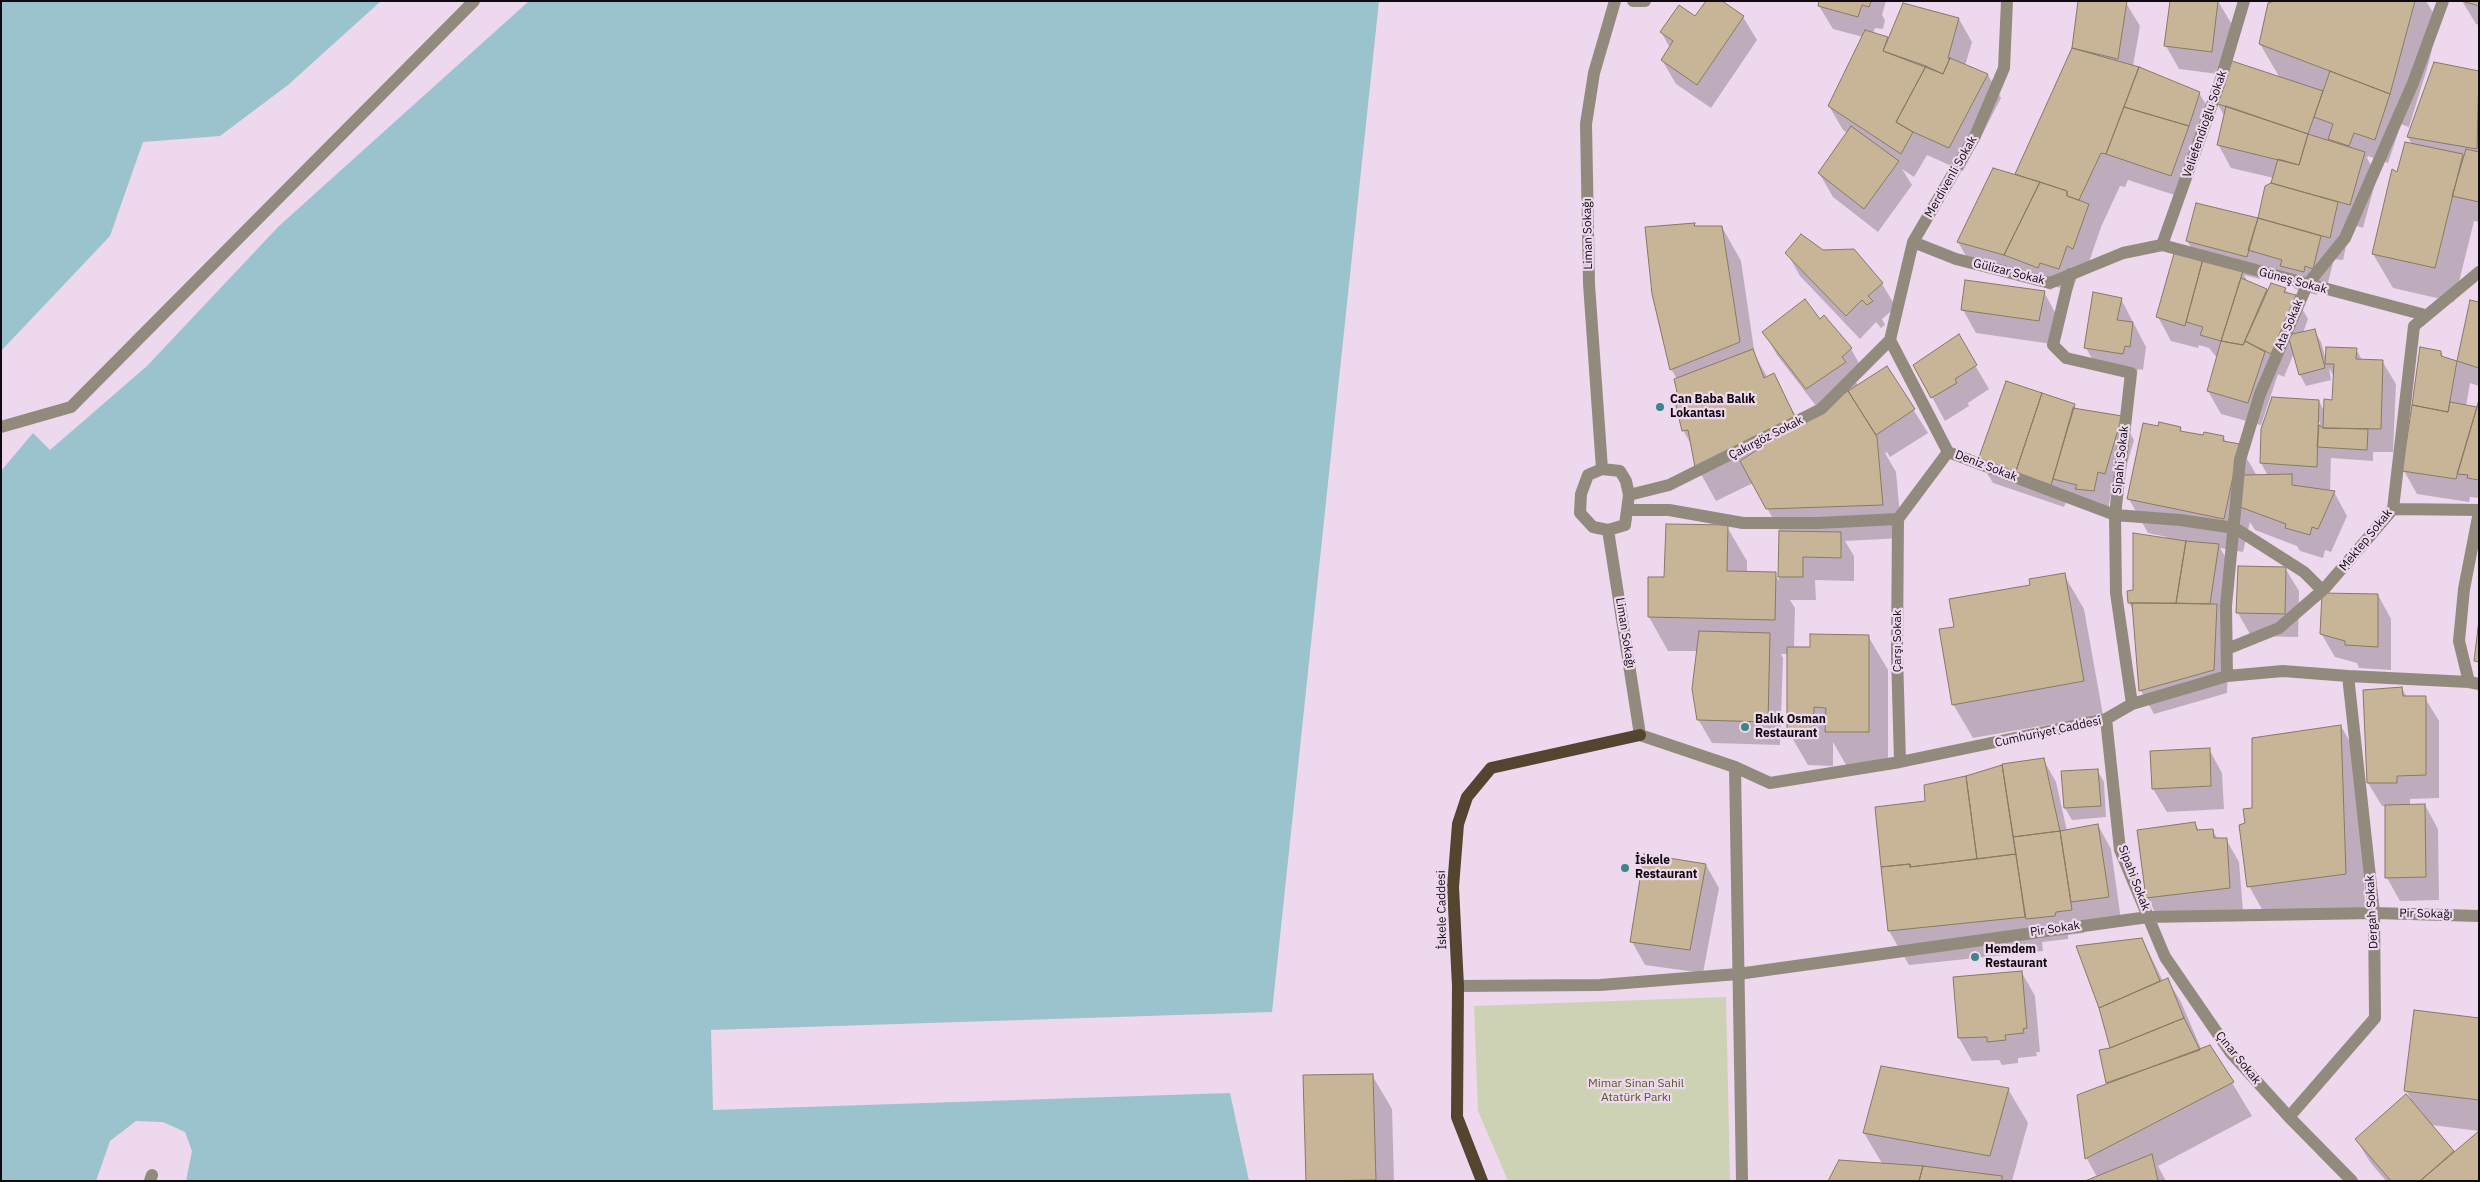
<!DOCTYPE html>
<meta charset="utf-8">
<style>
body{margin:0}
#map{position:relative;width:2480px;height:1182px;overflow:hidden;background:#eed8ed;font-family:"IBM Plex Sans",sans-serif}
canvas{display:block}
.frame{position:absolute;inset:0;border:2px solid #100910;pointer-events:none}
</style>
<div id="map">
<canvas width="2480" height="1182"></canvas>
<div class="frame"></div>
</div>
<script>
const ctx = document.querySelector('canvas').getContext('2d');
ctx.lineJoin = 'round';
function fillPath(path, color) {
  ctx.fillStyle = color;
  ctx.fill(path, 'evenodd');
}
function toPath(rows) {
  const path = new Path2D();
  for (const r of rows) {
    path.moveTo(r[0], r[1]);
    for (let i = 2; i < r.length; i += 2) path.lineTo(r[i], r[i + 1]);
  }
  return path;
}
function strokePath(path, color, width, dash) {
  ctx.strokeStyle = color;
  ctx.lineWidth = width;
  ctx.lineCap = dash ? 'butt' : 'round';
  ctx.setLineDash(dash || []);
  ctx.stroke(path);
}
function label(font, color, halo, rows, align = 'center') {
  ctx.font = font + ' "IBM Plex Sans",sans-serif';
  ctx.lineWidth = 4.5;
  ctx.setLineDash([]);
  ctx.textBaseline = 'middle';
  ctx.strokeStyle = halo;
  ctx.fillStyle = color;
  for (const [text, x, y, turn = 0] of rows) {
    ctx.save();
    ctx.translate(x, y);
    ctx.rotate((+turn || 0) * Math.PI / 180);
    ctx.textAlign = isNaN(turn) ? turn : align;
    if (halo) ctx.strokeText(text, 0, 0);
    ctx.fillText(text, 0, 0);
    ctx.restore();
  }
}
const green = toPath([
 [1726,997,1730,1181,1508,1181,1478,1111,1474,1006]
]);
const water = toPath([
 [1,1,381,1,288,85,220,136,143,142,110,236,1,351],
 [529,1,1379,1,1272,1012,711,1030,713,1110,1230,1093,1249,1181,186,1181,192,1151,185,1132,163,1122,136,1121,110,1141,96,1181,1,1181,1,471,33,433,50,450,147,366,279,226]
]);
const shadow = toPath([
 [1821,1,1886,1,1882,15,1885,20,1883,29,1875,28,1873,33,1889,38,1959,19,1972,42,1965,66,1988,75,2001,98,1963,171,1927,155,1914,177,1902,169,1912,185,1878,232,1833,197,1819,173,1848,133,1843,130,1829,106,1863,37,1833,29,1819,6],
 [2171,1,2218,1,2231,23,2225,72,2280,78,2260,44,2278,1,2426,1,2438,21,2429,62,2409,127,2411,127,2479,72,2479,222,2474,221,2454,302,2393,288,2373,254,2398,174,2412,145,2408,137,2411,128,2401,124,2388,163,2368,156,2367,158,2377,176,2363,228,2351,224,2343,260,2334,259,2326,291,2318,288,2317,295,2295,289,2290,281,2262,273,2260,279,2244,275,2248,282,2267,290,2285,289,2288,294,2295,296,2308,319,2303,333,2314,330,2321,342,2326,360,2356,349,2362,360,2382,361,2396,384,2393,452,2373,452,2373,461,2331,458,2330,492,2334,492,2347,516,2331,552,2325,550,2323,558,2300,551,2297,546,2255,530,2250,522,2243,552,2220,548,2232,568,2227,693,2154,714,2141,691,2134,612,2129,602,2167,537,2148,533,2129,499,2159,427,2180,428,2183,433,2223,437,2227,443,2239,445,2257,476,2268,476,2261,463,2319,401,2325,413,2333,401,2334,377,2329,368,2331,380,2306,386,2300,375,2294,353,2284,377,2278,374,2261,425,2221,414,2208,391,2218,359,2209,348,2199,345,2198,348,2171,341,2158,317,2198,258,2187,241,2259,220,2266,187,2272,184,2274,178,2231,168,2218,144,2225,117,2217,103,2226,75,2179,69,2166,46],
 [2317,422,2320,422,2319,439,2317,439],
 [2462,1,2479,1,2479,25,2476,24],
 [2126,3,2140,26,2133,66,2199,93,2213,116,2184,198,2128,180,2125,187,2120,186,2101,227,2086,271,2080,269,2072,291,2053,286,2051,290,2019,278,1971,265,1958,242,2018,177,2016,174,2073,48],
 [1743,17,1757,40,1711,108,1676,84,1662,60,1670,48,1661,32,1696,18],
 [1694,224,1696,227,1722,227,1741,261,1755,356,1768,378,1773,375,1800,424,1820,411,1777,355,1764,332,1820,320,1851,349,1864,372,1855,380,1858,386,1887,368,1928,433,1890,457,1887,452,1885,453,1896,472,1902,538,1845,541,1854,556,1854,581,1815,580,1816,600,1790,600,1795,608,1794,648,1812,648,1868,636,1888,670,1888,765,1846,765,1833,742,1833,766,1808,765,1788,731,1789,654,1781,654,1783,658,1780,745,1712,743,1698,719,1698,651,1668,651,1649,617,1665,578,1727,527,1747,561,1747,573,1775,574,1779,581,1781,533,1753,483,1716,501,1697,467,1692,446,1683,430,1677,379,1671,369],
 [1854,251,1882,284,1896,307,1882,319,1885,325,1881,328,1876,322,1860,339,1800,276,1787,253],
 [2044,292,2057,316,2052,344,1976,333,1963,310],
 [2121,299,2146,347,2143,370,2138,369,2136,377,2099,371,2086,348],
 [2479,304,2479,386,2470,383,2466,406,2477,409,2479,405,2479,498,2470,497,2469,502,2417,494,2404,471,2441,352,2444,358,2458,362],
 [1958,336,1989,389,1968,403,1969,406,1945,421,1932,397],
 [2074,405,2077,410,2121,417,2134,440,2118,496,2111,495,2107,514,2066,502,2064,507,1993,483,1979,460],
 [2285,568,2299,591,2298,637,2251,636,2238,613],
 [2064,575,2084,609,2103,715,1973,738,1953,704,1955,628,2031,586],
 [2378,595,2391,619,2391,670,2359,668,2357,663,2335,657,2321,633],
 [2402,689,2407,697,2425,698,2439,721,2439,798,2410,799,2410,806,2425,805,2438,829,2439,900,2400,901,2387,878,2386,806,2382,806,2368,783],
 [2341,726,2360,760,2365,908,2268,920,2249,886,2247,824,2253,809],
 [2209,749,2222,773,2224,809,2167,812,2153,789,2151,752],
 [2043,759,2056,782,2067,831,2098,825,2111,849,2121,920,2083,925,2084,933,2068,935,2068,939,2042,942,2043,951,1909,965,1889,931,1882,867,1926,803,1976,775,2002,765],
 [2097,770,2104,782,2106,817,2072,820,2065,808,2063,773],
 [2195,823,2199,831,2212,830,2218,839,2226,839,2239,862,2243,911,2160,921,2147,897],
 [1706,865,1719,888,1703,973,1645,965,1632,942],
 [2142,939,2163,981,2167,979,2181,1002,2202,1051,2210,1046,2252,1116,2158,1166,2166,1181,2088,1181,2097,1177,2087,1159,2078,1096,2109,1085,2100,1051,2111,1049,2100,1008,2078,947],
 [2022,973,2035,996,2040,1052,2036,1052,2037,1056,2018,1058,2018,1063,2002,1065,1999,1060,1972,1061,1959,1038,1954,978],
 [2479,1019,2479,1131,2431,1125,2479,1181,2386,1181,2370,1162,2356,1139,2411,1100,2406,1090],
 [1372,1075,1392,1109,1394,1181,1307,1181],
 [2008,1089,2028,1123,2012,1181,1829,1181,1883,1165,1864,1133]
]);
const building = toPath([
 [1706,1,1722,1,1744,16,1697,85,1661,60,1673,41,1660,32,1679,5,1695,16,1706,1],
 [1819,1,1871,1,1869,7,1862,5,1858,17,1818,6,1819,1],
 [2078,1,2127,1,2118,59,2072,48,2078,1],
 [2170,1,2218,1,2212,52,2164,46,2170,1],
 [2274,1,2415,1,2390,94,2259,44,2268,3,2274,1],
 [2462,1,2479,1,2479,6,2462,1],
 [1903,3,1959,18,1948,58,1950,58,1943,74,1883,51,1903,3],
 [1865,30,1888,37,1883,51,1926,66,1896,122,1913,132,1901,154,1828,106,1865,30],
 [2072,48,2139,67,2106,154,2101,153,2079,200,2067,196,2067,191,2015,174,2072,48],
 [1950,58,1988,74,1949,148,1913,132,1896,122,1926,66,1943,74,1950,58],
 [2229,60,2323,91,2308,134,2215,103,2229,60],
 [2434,62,2479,71,2477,149,2407,137,2434,62],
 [2139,67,2200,92,2189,126,2124,107,2139,67],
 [2330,71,2390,94,2375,140,2354,133,2349,146,2328,139,2333,124,2314,117,2330,71],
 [2226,106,2308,134,2299,165,2217,145,2226,106],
 [2124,107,2189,126,2171,176,2106,154,2124,107],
 [1851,126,1899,161,1864,209,1818,173,1851,126],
 [2308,134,2365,152,2350,205,2271,183,2278,159,2299,165,2308,134],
 [2405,142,2463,154,2435,268,2372,254,2392,169,2397,172,2405,142],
 [2466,149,2479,152,2479,202,2452,196,2466,149],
 [1993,168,2040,182,2004,255,1957,242,1993,168],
 [2040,182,2067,191,2067,196,2089,204,2073,249,2067,246,2059,269,2040,263,2038,268,2004,255,2040,182],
 [2271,183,2338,202,2330,238,2258,218,2265,186,2271,183],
 [2196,203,2258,218,2247,257,2186,241,2196,203],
 [2258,218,2321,236,2313,269,2305,266,2304,272,2280,266,2282,260,2248,250,2258,218],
 [1695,223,1694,226,1722,226,1740,342,1670,370,1652,294,1645,227,1695,223],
 [1801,234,1823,250,1854,249,1883,283,1868,296,1873,301,1867,305,1862,300,1846,316,1785,253,1801,234],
 [2175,250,2203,259,2185,326,2156,317,2175,250],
 [2203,259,2243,271,2221,341,2200,335,2203,327,2186,322,2203,259],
 [2241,278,2267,289,2243,345,2221,341,2241,278],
 [1965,280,2045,291,2039,321,1961,310,1965,280],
 [2271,283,2286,288,2284,292,2296,295,2271,354,2245,341,2271,283],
 [2093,292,2122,298,2117,320,2133,322,2130,347,2125,346,2123,354,2084,348,2093,292],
 [1805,299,1820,319,1824,315,1852,348,1842,357,1846,362,1806,389,1762,332,1805,299],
 [2470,300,2479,302,2479,368,2457,361,2470,300],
 [2315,329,2325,368,2299,375,2288,335,2315,329],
 [1959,334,1977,365,1955,379,1957,383,1931,398,1913,365,1959,334],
 [2221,341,2243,345,2245,341,2265,352,2248,403,2207,391,2221,341],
 [2326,347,2357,348,2356,359,2383,360,2381,429,2323,428,2324,399,2332,400,2334,364,2325,364,2326,347],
 [2420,347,2441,351,2441,356,2457,361,2448,412,2412,405,2420,347],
 [1753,349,1764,378,1774,373,1796,419,1695,467,1688,430,1682,431,1673,393,1677,392,1674,379,1753,349],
 [1887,366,1915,409,1876,435,1848,391,1887,366],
 [2006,381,2042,393,2015,474,1978,460,2006,381],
 [1848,391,1877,437,1883,505,1766,509,1740,461,1848,391],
 [2042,393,2075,404,2051,485,2015,474,2042,393],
 [2272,397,2319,400,2317,467,2260,463,2261,429,2272,397],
 [2479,400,2479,480,2467,478,2468,475,2457,474,2479,400],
 [2450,402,2477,407,2456,479,2402,471,2412,405,2448,412,2450,402],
 [2073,408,2122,416,2105,474,2098,472,2094,491,2075,489,2077,485,2053,479,2073,408],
 [2159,422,2181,427,2180,431,2203,435,2204,432,2224,436,2223,441,2240,444,2224,519,2127,499,2143,423,2158,426,2159,422],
 [2319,425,2323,428,2368,429,2367,450,2317,447,2319,425],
 [2292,474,2292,485,2335,491,2318,529,2312,527,2310,535,2285,528,2286,524,2240,507,2242,475,2292,474],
 [1666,524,1728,525,1727,571,1776,572,1775,620,1648,617,1648,577,1664,577,1666,524],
 [1779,531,1841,532,1841,558,1803,557,1803,577,1778,577,1779,531],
 [2133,533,2186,541,2176,603,2128,603,2127,591,2133,590,2133,533],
 [2186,541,2219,544,2210,604,2176,603,2186,541],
 [2238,566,2286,567,2285,614,2236,613,2238,566],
 [2065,573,2084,681,1952,705,1939,629,1954,627,1949,599,2030,585,2029,579,2065,573],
 [2322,593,2378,594,2378,647,2345,645,2345,641,2320,634,2322,593],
 [2132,603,2217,604,2214,670,2139,691,2132,603],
 [2479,620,2479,662,2474,661,2479,620],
 [1699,631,1770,633,1768,722,1697,720,1692,689,1699,631],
 [1810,634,1869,635,1869,732,1825,732,1826,708,1814,707,1814,732,1787,732,1787,647,1810,647,1810,634],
 [2402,687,2403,696,2426,696,2426,775,2397,776,2397,783,2367,783,2363,690,2402,687],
 [2341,725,2346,874,2247,887,2239,825,2245,823,2243,809,2252,808,2252,738,2341,725],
 [2210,748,2211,786,2152,789,2150,751,2210,748],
 [2044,758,2060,831,2013,837,2002,764,2044,758],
 [2002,765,2016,854,1977,859,1966,776,2002,765],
 [2098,769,2101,806,2064,808,2061,771,2098,769],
 [1966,776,1977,859,1910,867,1910,864,1881,867,1875,807,1925,801,1924,785,1966,776],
 [2425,804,2426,877,2385,878,2385,805,2425,804],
 [2195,822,2197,830,2213,829,2214,838,2227,838,2230,888,2146,898,2137,830,2195,822],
 [2098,824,2109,897,2071,902,2060,831,2098,824],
 [2060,831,2072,910,2056,912,2055,916,2026,919,2013,837,2060,831],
 [1644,854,1706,864,1690,950,1630,942,1644,854],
 [2016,854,2025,917,1888,931,1881,867,1910,864,1910,867,2016,854],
 [2142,938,2160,981,2099,1008,2076,946,2142,938],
 [2022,971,2027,1028,2023,1029,2024,1033,2005,1035,2006,1040,1987,1042,1987,1037,1958,1038,1953,977,2022,971],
 [2168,978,2184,1018,2110,1048,2099,1008,2168,978],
 [2414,1010,2479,1018,2479,1100,2404,1091,2414,1010],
 [2184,1018,2200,1050,2106,1083,2099,1050,2110,1048,2184,1018],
 [2210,1045,2234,1082,2085,1159,2077,1095,2210,1045],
 [1881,1066,2009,1088,1990,1156,1863,1133,1881,1066],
 [1373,1074,1376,1180,1306,1181,1303,1075,1373,1074],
 [2406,1094,2454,1151,2420,1181,2391,1181,2355,1139,2406,1094],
 [2479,1131,2479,1181,2420,1181,2479,1131],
 [2152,1154,2158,1181,2085,1181,2152,1154],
 [1839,1160,1923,1166,1919,1181,1828,1181,1839,1160],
 [1923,1166,2002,1176,2002,1181,1919,1181,1923,1166]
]);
const minor = toPath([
 [1633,1,1645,1],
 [1913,242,1956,259,2050,283,2123,253,2162,245,2425,315],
 [2162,245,2220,82,2244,1],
 [2070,274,2053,345,2066,358,2131,373,2115,515,2116,593,2132,704],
 [1890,340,1948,452],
 [1,427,71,407,474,1],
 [1602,469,1589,284,1586,124,1594,73,1615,1],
 [1602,469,1620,471,1626,481,1629,495,1625,525,1608,530,1593,527,1580,513,1581,494,1588,475,1602,469],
 [1629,495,1669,485,1821,409,1890,340,1913,242,1975,136,2004,68,2007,1],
 [2393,509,2479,510],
 [1628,510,1669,510,1743,523,1817,523,1898,519],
 [1898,519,1948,452,2115,515,2180,520,2235,528,2304,572,2322,590],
 [1898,519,1897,654,1900,762],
 [1608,530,1640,735,1735,767,1770,783,1900,762,2106,719,2132,704,2227,676,2283,671,2348,676,2469,682,2479,684],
 [2227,649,2279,628,2325,588,2393,509,2414,326,2479,272],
 [2227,676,2226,606,2240,460,2260,394,2307,285,2345,238,2413,83,2443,1],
 [2469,682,2459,641,2464,589,2479,512],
 [2106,719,2120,850,2165,957,2231,1053,2289,1117,2352,1181],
 [1735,767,1742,1181],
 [1458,986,1600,985,1738,974,2148,917,2374,913,2479,916],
 [2289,1117,2375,1018,2374,913,2348,676],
 [150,1181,152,1175]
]);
const major = toPath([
 [1482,1181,1457,1117,1458,986,1453,887,1458,824,1467,797,1491,768,1640,735]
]);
const markers = [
 [1660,407,5,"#3d8587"],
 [1745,727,5,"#3d8587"],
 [1625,868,5,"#3d8587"],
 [1975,957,5,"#3d8587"]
];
const streetNames = [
 ["Veliefendioğlu Sokak",2205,124,-71],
 ["Merdivenli Sokak",1951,177,-60],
 ["Liman Sokağı",1588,234,-91],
 ["Gülizar Sokak",2009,272,14],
 ["Güneş Sokak",2293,281,15],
 ["Ata Sokak",2289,325,-67],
 ["Çakırgöz Sokak",1766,438,-27],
 ["Sipahi Sokak",2121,460,-84],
 ["Deniz Sokak",1986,466,21],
 ["Mektep Sokak",2366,540,-51],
 ["Liman Sokağı",1625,633,81],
 ["Çarşı Sokak",1898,641,-90],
 ["Cumhuriyet Caddesi",2048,732,-12],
 ["Sipahi Sokak",2134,878,69],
 ["İskele Caddesi",1442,910,-91],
 ["Dergah Sokak",2372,912,-93],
 ["Pir Sokağı",2426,914,1],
 ["Pir Sokak",2055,929,-8],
 ["Çınar Sokak",2238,1058,51]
];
const poiNames = [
 ["Can Baba Balık",1670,400],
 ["Lokantası",1670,414],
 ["Balık Osman",1755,720],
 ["Restaurant",1755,734],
 ["İskele",1635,861],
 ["Restaurant",1635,875],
 ["Hemdem",1985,950],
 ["Restaurant",1985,964]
];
const parkNames = [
 ["Mimar Sinan Sahil",1636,1084],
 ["Atatürk Parkı",1636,1098]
];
fillPath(green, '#cdd2b5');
fillPath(water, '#9ac3cd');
fillPath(shadow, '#0003');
fillPath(building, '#c8b598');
strokePath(building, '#877963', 1);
strokePath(minor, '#938a7e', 12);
strokePath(major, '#544530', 12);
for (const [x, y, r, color] of markers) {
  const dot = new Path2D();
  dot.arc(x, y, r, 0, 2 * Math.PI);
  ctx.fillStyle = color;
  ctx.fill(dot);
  strokePath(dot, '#eed8ed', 2);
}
label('12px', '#100910', '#eed8ed', streetNames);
label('bold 12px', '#100910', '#eed8ed', poiNames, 'left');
label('12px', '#545b27', '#eed8ed', parkNames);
</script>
